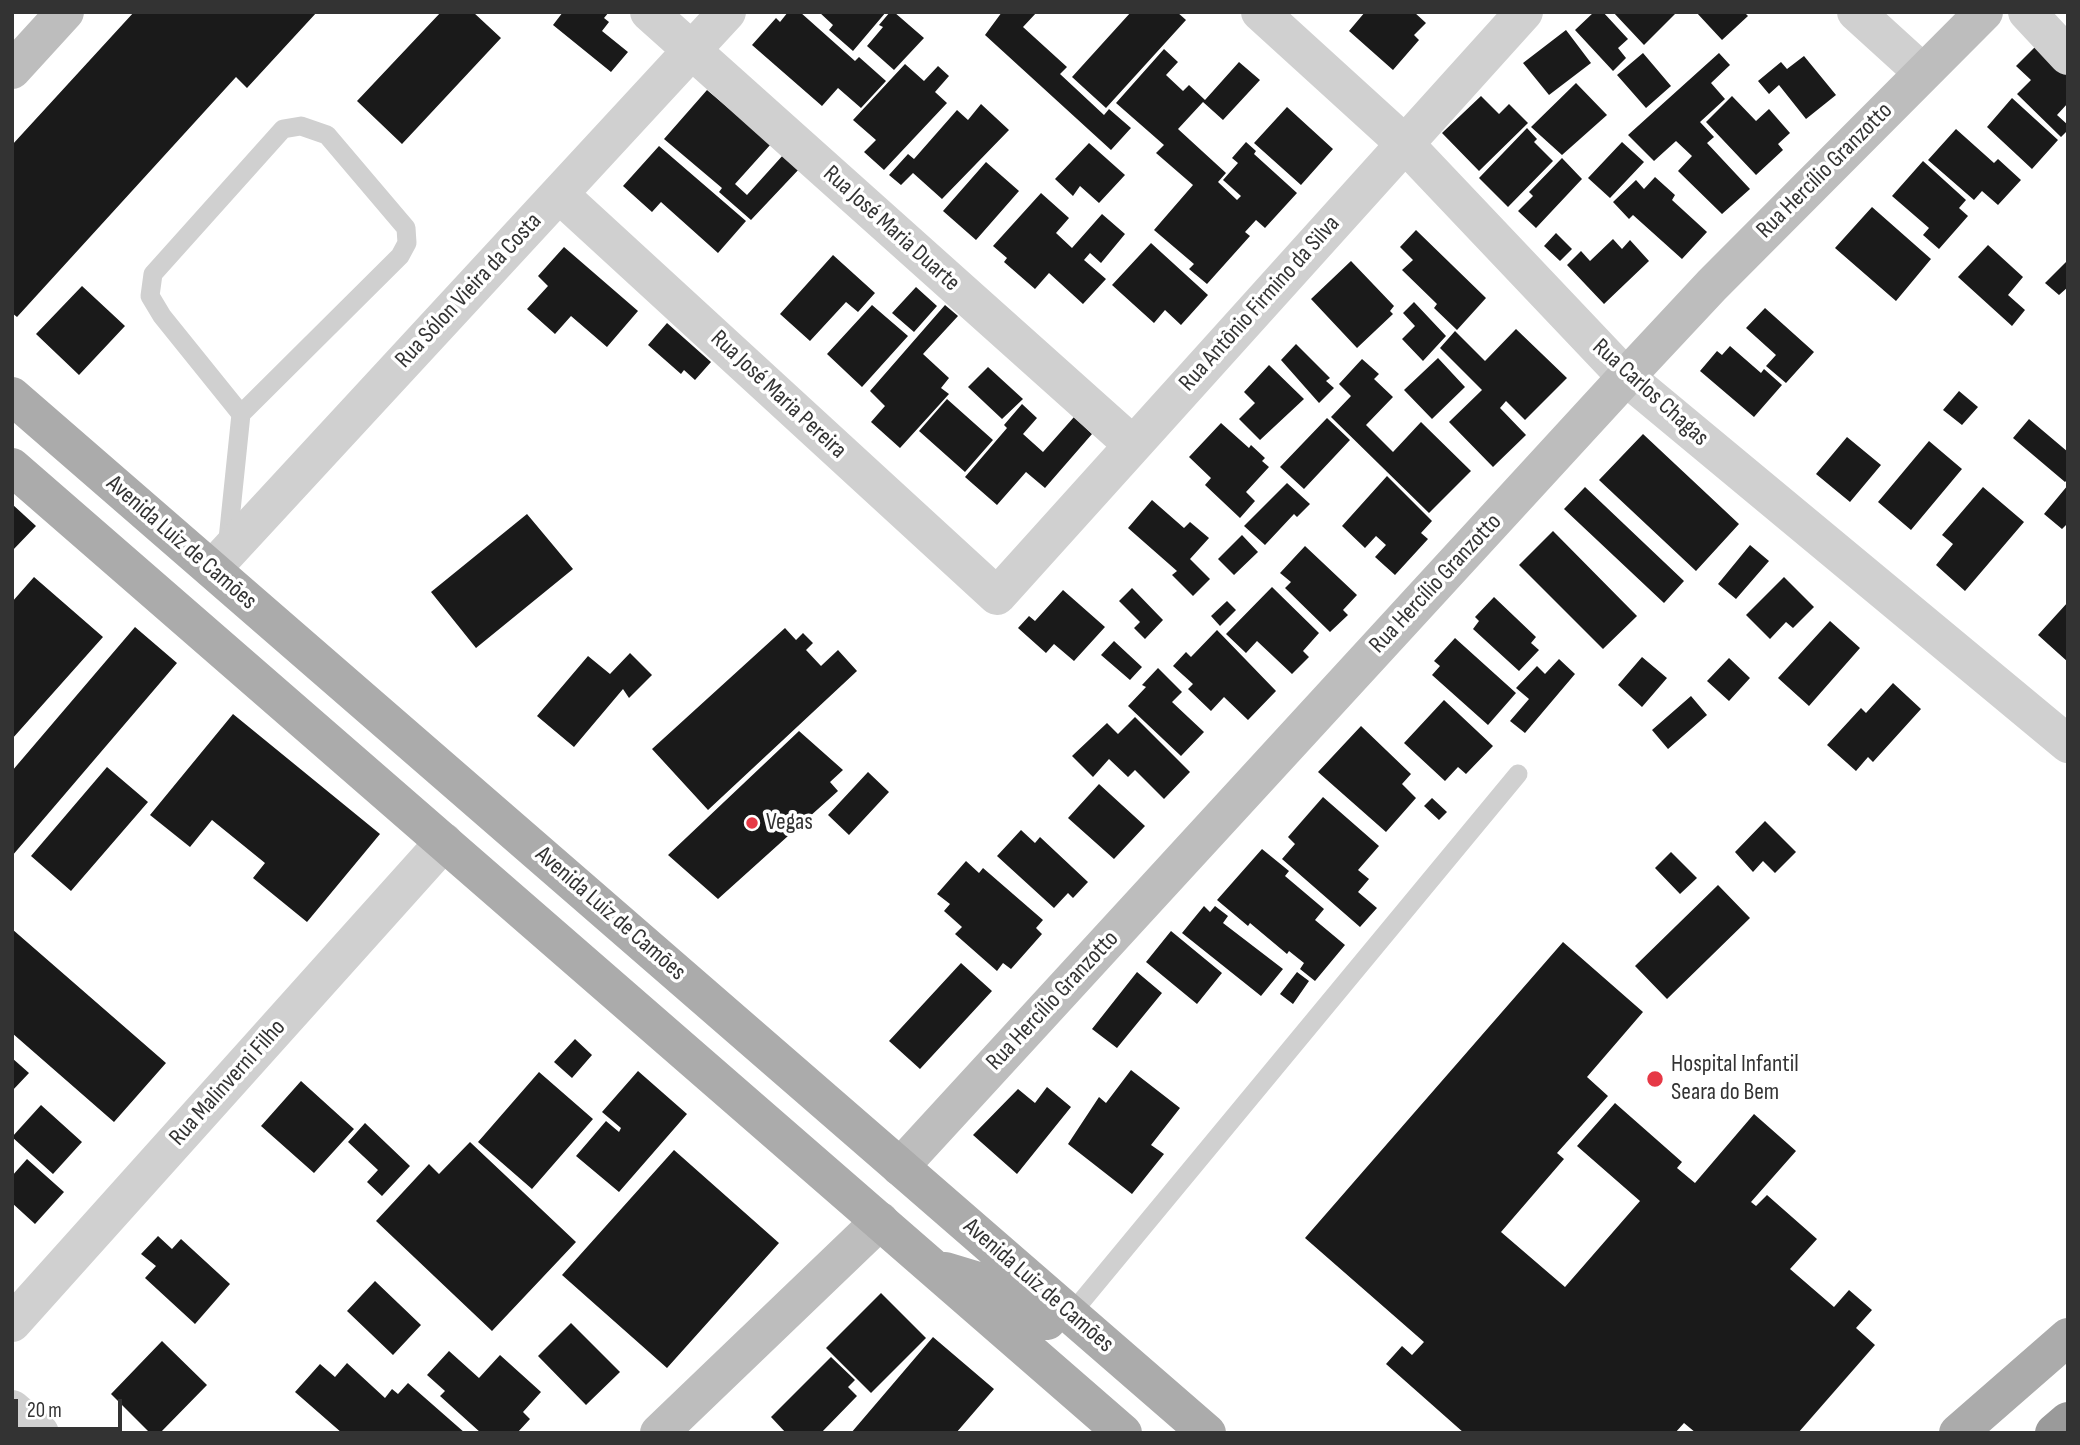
<!DOCTYPE html>
<meta charset="utf-8">
<style>
body{margin:0}
#map{position:relative;width:2080px;height:1445px;overflow:hidden;background:#fff;font-family:"Sofia Sans Condensed",sans-serif}
canvas{display:block}
.frame{position:absolute;inset:0;border:14px solid #333;pointer-events:none}
.scale{position:absolute;left:14px;top:1399px;width:108px;height:32px;box-sizing:border-box;border:4px solid #333;border-top:0;padding-left:9px;font-size:21px;line-height:24px;white-space:nowrap;color:#333;-webkit-text-stroke:5px #fff;paint-order:stroke}
</style>
<div id="map">
<canvas width="2080" height="1445"></canvas>
<div class="frame"></div>
<div class="scale">20 m</div>
</div>
<script>
const ctx = document.querySelector('canvas').getContext('2d');
ctx.lineJoin = 'round';
function fillPath(path, color) {
  ctx.fillStyle = color;
  ctx.fill(path, 'evenodd');
}
function toPath(rows) {
  const path = new Path2D();
  for (const r of rows) {
    path.moveTo(r[0], r[1]);
    for (let i = 2; i < r.length; i += 2) path.lineTo(r[i], r[i + 1]);
  }
  return path;
}
function strokePath(path, color, width, dash) {
  ctx.strokeStyle = color;
  ctx.lineWidth = width;
  ctx.lineCap = dash ? 'butt' : 'round';
  ctx.setLineDash(dash || []);
  ctx.stroke(path);
}
function label(font, color, halo, rows, align = 'center') {
  ctx.font = font + ' "Sofia Sans Condensed",sans-serif';
  ctx.lineWidth = 7;
  ctx.setLineDash([]);
  ctx.textBaseline = 'middle';
  ctx.strokeStyle = halo;
  ctx.fillStyle = color;
  for (const [text, x, y, turn = 0] of rows) {
    ctx.save();
    ctx.translate(x, y);
    ctx.rotate((+turn || 0) * Math.PI / 180);
    ctx.textAlign = isNaN(turn) ? turn : align;
    if (halo) ctx.strokeText(text, 0, 0);
    ctx.fillText(text, 0, 0);
    ctx.restore();
  }
}
const building = toPath([
 [134,12,317,12,247,88,236,77,17,317,12,313,12,145],
 [441,12,473,12,501,38,402,144,357,101],
 [563,12,609,12,604,18,609,22,602,31,628,52,611,72,553,25],
 [788,12,800,12,855,61,859,57,886,81,861,108,838,88,822,106,752,45,776,18,780,22],
 [819,12,886,12,853,51,829,30,833,25],
 [890,12,894,12,924,38,894,70,867,46,883,27,879,25],
 [1002,12,1037,12,1023,27,1067,67,1060,74,1104,115,1109,109,1131,128,1111,150,985,35],
 [1131,12,1177,12,1186,20,1106,108,1072,77],
 [1365,12,1414,12,1426,23,1414,35,1419,40,1393,70,1349,31],
 [1594,12,1603,12,1628,39,1618,48,1626,58,1613,71,1575,30],
 [1613,12,1677,12,1644,45],
 [1696,12,1744,12,1748,16,1722,40],
 [1566,30,1591,63,1549,95,1523,63],
 [2043,39,2068,63,2068,103,2057,115,2068,125,2068,130,2061,137,2017,94,2031,80,2016,66],
 [1164,49,1178,62,1166,75,1183,91,1189,85,1205,100,1239,62,1260,80,1223,120,1203,102,1178,129,1226,173,1218,182,1237,200,1241,196,1223,180,1238,163,1232,158,1246,142,1256,151,1254,154,1297,193,1265,228,1256,220,1245,232,1250,236,1207,284,1189,269,1194,264,1154,230,1193,185,1156,153,1164,145,1116,103],
 [1643,53,1671,86,1646,108,1617,75],
 [1719,53,1730,65,1711,83,1725,99,1700,122,1714,137,1707,143,1750,189,1722,214,1678,171,1692,156,1676,141,1654,161,1628,135],
 [1804,56,1836,95,1806,119,1779,85,1769,94,1758,81,1781,62,1787,69],
 [905,64,924,81,938,66,949,76,935,92,947,103,884,170,864,152,876,140,853,120],
 [1576,83,1607,115,1562,155,1531,127],
 [707,90,771,144,735,184,747,195,784,154,801,167,751,220,719,192,722,188,664,139],
 [1481,96,1499,114,1509,104,1528,123,1479,171,1442,133],
 [1732,96,1756,121,1769,109,1790,133,1778,144,1783,150,1756,175,1706,122],
 [2012,98,2058,140,2032,169,1987,127],
 [981,104,1009,130,942,199,913,173,901,185,889,175,908,154,914,159,957,110,968,120],
 [1287,107,1333,149,1301,185,1254,143],
 [1527,128,1537,139,1534,142,1553,161,1508,207,1479,178],
 [1956,129,1994,163,1998,159,2021,180,1998,205,1982,191,1974,200,1928,160],
 [1622,142,1644,162,1610,198,1588,178],
 [1089,143,1125,175,1099,203,1080,186,1073,196,1055,179],
 [659,146,746,221,718,253,661,202,652,212,623,186],
 [1562,158,1582,179,1536,228,1518,211,1533,196,1529,192],
 [1923,161,1966,200,1959,208,1968,216,1939,249,1923,235,1929,228,1892,196],
 [986,162,1019,191,976,240,943,211],
 [1655,177,1675,195,1672,200,1707,232,1682,259,1633,215,1629,219,1613,202,1636,180,1644,189],
 [1041,193,1069,218,1056,233,1072,248,1102,214,1125,234,1101,263,1090,253,1084,260,1106,279,1083,304,1049,273,1035,289,1004,262,1007,258,993,246],
 [1872,207,1931,259,1896,301,1835,248],
 [1416,230,1486,298,1457,330,1434,308,1437,304,1402,270,1413,260,1400,247],
 [1556,233,1572,249,1560,261,1544,246],
 [1613,239,1622,249,1630,240,1649,261,1604,304,1567,265,1581,251,1590,261],
 [1151,243,1208,295,1181,325,1165,310,1154,323,1112,285],
 [1988,245,2023,277,2008,295,2025,310,2012,326,1958,277],
 [564,247,638,311,607,347,571,316,555,334,527,309,548,286,538,276],
 [833,255,875,293,858,312,846,302,810,341,780,314],
 [2068,260,2068,287,2059,295,2045,283],
 [1351,261,1394,306,1390,311,1393,314,1357,348,1311,299],
 [82,286,125,326,79,375,36,334],
 [916,287,937,306,914,332,892,313],
 [1414,302,1446,336,1423,361,1402,339,1415,326,1403,313],
 [872,305,908,336,862,387,827,354],
 [945,305,958,316,923,354,949,378,941,388,949,394,900,448,871,422,885,406,870,391],
 [1765,308,1814,352,1786,383,1766,366,1776,355,1746,328],
 [667,323,711,362,695,380,684,370,681,374,648,345],
 [1516,329,1567,378,1525,420,1506,401,1500,408,1526,435,1493,467,1449,422,1482,390,1440,348,1455,331,1485,361],
 [1296,344,1330,378,1326,381,1334,388,1319,403,1281,360],
 [1730,346,1761,373,1764,369,1782,385,1754,417,1700,371,1717,351,1722,355],
 [1438,358,1465,387,1432,419,1404,390],
 [1362,359,1379,374,1374,379,1393,397,1366,425,1393,452,1421,422,1471,471,1429,513,1331,417,1351,396,1339,384],
 [1269,365,1304,399,1260,440,1239,419,1255,403,1244,392],
 [988,367,1023,399,1002,419,968,387],
 [1959,391,1978,407,1962,425,1943,410],
 [947,399,993,440,965,472,919,431],
 [1022,404,1037,418,1023,434,1043,452,1074,417,1092,434,1045,488,1026,472,997,505,965,477,1007,428,1004,425],
 [1327,418,1350,440,1304,489,1280,467],
 [2029,419,2068,452,2068,479,2065,482,2013,438],
 [1221,423,1249,448,1251,445,1265,458,1262,461,1269,467,1246,492,1255,501,1240,518,1205,485,1211,478,1189,457],
 [1643,434,1739,524,1696,571,1599,480],
 [1847,437,1881,465,1850,502,1816,474],
 [1929,441,1962,469,1911,530,1878,502],
 [1387,476,1432,521,1421,533,1428,539,1395,575,1375,557,1386,545,1376,536,1365,548,1342,526],
 [1287,483,1310,504,1297,517,1294,514,1265,545,1244,526],
 [2068,485,2068,523,2062,529,2044,514],
 [1585,487,1684,581,1664,603,1564,509],
 [1983,487,2024,522,1965,591,1936,565,1953,544,1942,535],
 [1152,500,1184,528,1190,522,1209,538,1190,559,1210,579,1193,596,1172,575,1177,571,1128,528],
 [12,504,36,526,12,551],
 [527,514,573,569,476,648,431,592],
 [1553,531,1637,616,1603,649,1519,565],
 [1242,535,1258,552,1234,575,1218,559],
 [1750,545,1769,561,1736,599,1718,584],
 [1305,546,1357,595,1343,610,1348,615,1330,632,1285,588,1291,582,1280,573],
 [34,577,103,637,12,739,12,602],
 [1784,577,1814,607,1793,628,1786,622,1770,639,1746,615],
 [1272,587,1319,633,1303,651,1309,657,1292,674,1257,641,1246,653,1226,634],
 [1132,588,1163,620,1145,639,1134,628,1140,622,1119,601],
 [1063,590,1105,627,1074,661,1054,644,1046,653,1018,628,1029,616,1035,621],
 [1494,597,1536,637,1531,643,1539,650,1519,671,1473,629,1479,621,1475,617],
 [1227,601,1236,610,1220,626,1211,616],
 [2068,602,2068,662,2038,635],
 [1830,621,1860,648,1809,706,1778,678],
 [135,627,177,663,12,856,12,771],
 [785,628,796,640,803,633,813,643,806,650,821,666,838,650,857,671,708,810,652,749],
 [1217,630,1276,691,1248,720,1224,697,1211,711,1188,689,1193,684,1173,666,1186,652,1191,657],
 [1455,638,1516,693,1488,725,1432,675,1440,666,1434,661],
 [1114,641,1142,667,1130,680,1101,655],
 [630,653,652,675,629,698,623,689,574,747,537,716,588,656,610,674],
 [1642,657,1667,678,1642,707,1618,685],
 [1729,658,1750,678,1729,701,1707,681],
 [1559,659,1575,674,1525,733,1510,721,1529,699,1516,688,1537,666,1545,674],
 [1158,668,1182,692,1172,702,1204,732,1181,756,1128,706,1146,687,1142,685],
 [1893,683,1921,709,1873,762,1868,757,1856,771,1827,745,1861,708,1866,713],
 [1691,696,1707,715,1668,749,1652,730],
 [1444,700,1493,746,1466,774,1458,767,1445,781,1404,743],
 [233,714,380,834,307,922,253,878,265,863,212,820,190,847,150,815],
 [1135,717,1190,772,1164,799,1135,770,1128,777,1109,759,1093,777,1072,756,1107,723,1118,734],
 [1361,726,1411,774,1402,784,1416,798,1386,832,1318,772],
 [799,731,843,770,830,782,838,791,718,899,668,855],
 [107,767,148,802,71,891,31,856],
 [868,772,889,792,849,835,828,815],
 [1099,784,1145,826,1114,859,1068,818],
 [1323,797,1379,846,1358,870,1369,879,1358,892,1377,908,1360,927,1282,859,1295,844,1288,837],
 [1432,798,1447,812,1439,820,1424,806],
 [1765,821,1796,852,1775,873,1763,861,1753,872,1735,852],
 [1021,830,1035,843,1040,837,1088,882,1073,898,1068,893,1054,908,997,856],
 [1262,849,1289,871,1285,876,1324,909,1315,920,1345,945,1315,981,1300,969,1304,963,1289,951,1287,954,1250,923,1248,926,1217,900],
 [1671,852,1697,878,1680,894,1655,868],
 [966,861,979,873,983,868,1043,920,1036,928,1042,934,1011,969,1003,963,997,971,955,934,962,927,944,911,950,904,937,894],
 [1718,885,1750,918,1667,999,1635,966],
 [1204,906,1210,912,1215,906,1228,916,1223,923,1283,969,1261,996,1182,933],
 [12,929,166,1063,114,1122,12,1033],
 [1171,931,1222,973,1197,1004,1146,962],
 [1563,942,1643,1012,1587,1077,1608,1096,1557,1153,1564,1159,1501,1232,1565,1287,1640,1201,1577,1146,1615,1103,1682,1162,1677,1168,1695,1183,1754,1114,1796,1151,1751,1202,1756,1206,1767,1195,1817,1239,1790,1269,1834,1307,1849,1290,1872,1310,1856,1328,1875,1345,1798,1433,1696,1433,1684,1423,1675,1433,1464,1433,1386,1364,1402,1346,1412,1355,1424,1342,1305,1238],
 [961,963,992,991,920,1069,889,1041],
 [1137,972,1162,993,1117,1048,1092,1029],
 [1297,972,1309,981,1293,1004,1280,994],
 [575,1039,592,1055,572,1078,554,1062],
 [12,1058,29,1073,12,1091],
 [1131,1070,1180,1108,1151,1145,1164,1154,1132,1194,1068,1144,1099,1097,1106,1103],
 [638,1071,687,1114,619,1192,576,1156,606,1121,619,1132,621,1128,602,1112],
 [539,1072,593,1119,532,1189,478,1142],
 [301,1081,354,1129,314,1173,261,1126],
 [1047,1087,1071,1107,1017,1174,973,1135,1018,1089,1035,1103],
 [41,1105,82,1142,53,1174,12,1137],
 [365,1123,410,1166,382,1196,367,1182,378,1170,348,1142],
 [470,1142,576,1242,492,1331,376,1221,429,1164,439,1174],
 [674,1150,779,1243,667,1368,562,1275],
 [27,1159,64,1192,35,1224,12,1203,12,1176],
 [158,1236,172,1249,181,1239,230,1284,195,1324,145,1278,156,1266,141,1254],
 [375,1281,421,1325,393,1355,347,1311],
 [881,1293,926,1338,871,1393,826,1348],
 [571,1323,620,1372,586,1405,538,1356],
 [933,1337,994,1389,956,1433,851,1433],
 [162,1341,207,1385,160,1433,150,1433,111,1394],
 [449,1351,479,1378,500,1355,541,1392,523,1412,530,1419,517,1433,481,1433,440,1396,445,1391,427,1375],
 [831,1357,855,1380,848,1387,857,1396,821,1433,786,1433,771,1417],
 [347,1363,385,1398,392,1389,398,1394,408,1383,465,1433,342,1433,295,1392,320,1364,335,1377]
]);
const lane = toPath([
 [227,549,241,414,400,256,407,243,406,228,327,135,301,126,283,129,153,274,150,296,162,316,241,414],
 [1071,1314,1518,774]
]);
const street = toPath([
 [649,12,1133,445],
 [1260,12,1405,144,1626,377,2068,744],
 [1856,12,1922,72],
 [2027,12,2068,56],
 [559,194,997,596,1524,12],
 [212,569,727,12],
 [12,1323,444,842],
 [12,1409,40,1433]
]);
const secondary = toPath([
 [12,70,65,12],
 [900,1167,1626,377,1712,285,1984,12],
 [659,1433,880,1221]
]);
const primary = toPath([
 [12,396,1207,1433],
 [12,467,1123,1433],
 [945,1271,998,1287,1035,1317,1047,1321],
 [1958,1433,2068,1337]
]);
const highway = toPath([
 [2054,1433,2068,1421]
]);
const markers = [
 [752,823,7,"#e63946"],
 [1655,1079,9,"#e63946"]
];
const streetNames = [
 ["Rua Hercílio Granzotto",1825,171,-45],
 ["Rua José Maria Duarte",891,229,42],
 ["Rua Sólon Vieira da Costa",469,291,-47],
 ["Rua Antônio Firmino da Silva",1260,304,-48],
 ["Rua Carlos Chagas",1650,393,42],
 ["Rua José Maria Pereira",778,395,43],
 ["Avenida Luiz de Camões",181,543,41],
 ["Rua Hercílio Granzotto",1436,584,-47],
 ["Avenida Luiz de Camões",610,914,41],
 ["Rua Hercílio Granzotto",1053,1001,-47],
 ["Rua Malinverni Filho",228,1083,-48],
 ["Avenida Luiz de Camões",1038,1286,41]
];
const poiNames = [
 ["Vegas",766,823],
 ["Hospital Infantil",1671,1065],
 ["Seara do Bem",1671,1093]
];
fillPath(building, '#1a1a1a');
strokePath(lane, '#d0d0d0', 19);
strokePath(street, '#d0d0d0', 38);
strokePath(secondary, '#bdbdbd', 38);
strokePath(primary, '#ababab', 38);
strokePath(highway, '#9a9a9a', 38);
for (const [x, y, r, color] of markers) {
  const dot = new Path2D();
  dot.arc(x, y, r, 0, 2 * Math.PI);
  ctx.fillStyle = color;
  ctx.fill(dot);
  strokePath(dot, '#fff', 2.5);
}
label('24px', '#333', '#fff', streetNames);
label('24px', '#333', '#fff', poiNames, 'left');
</script>
